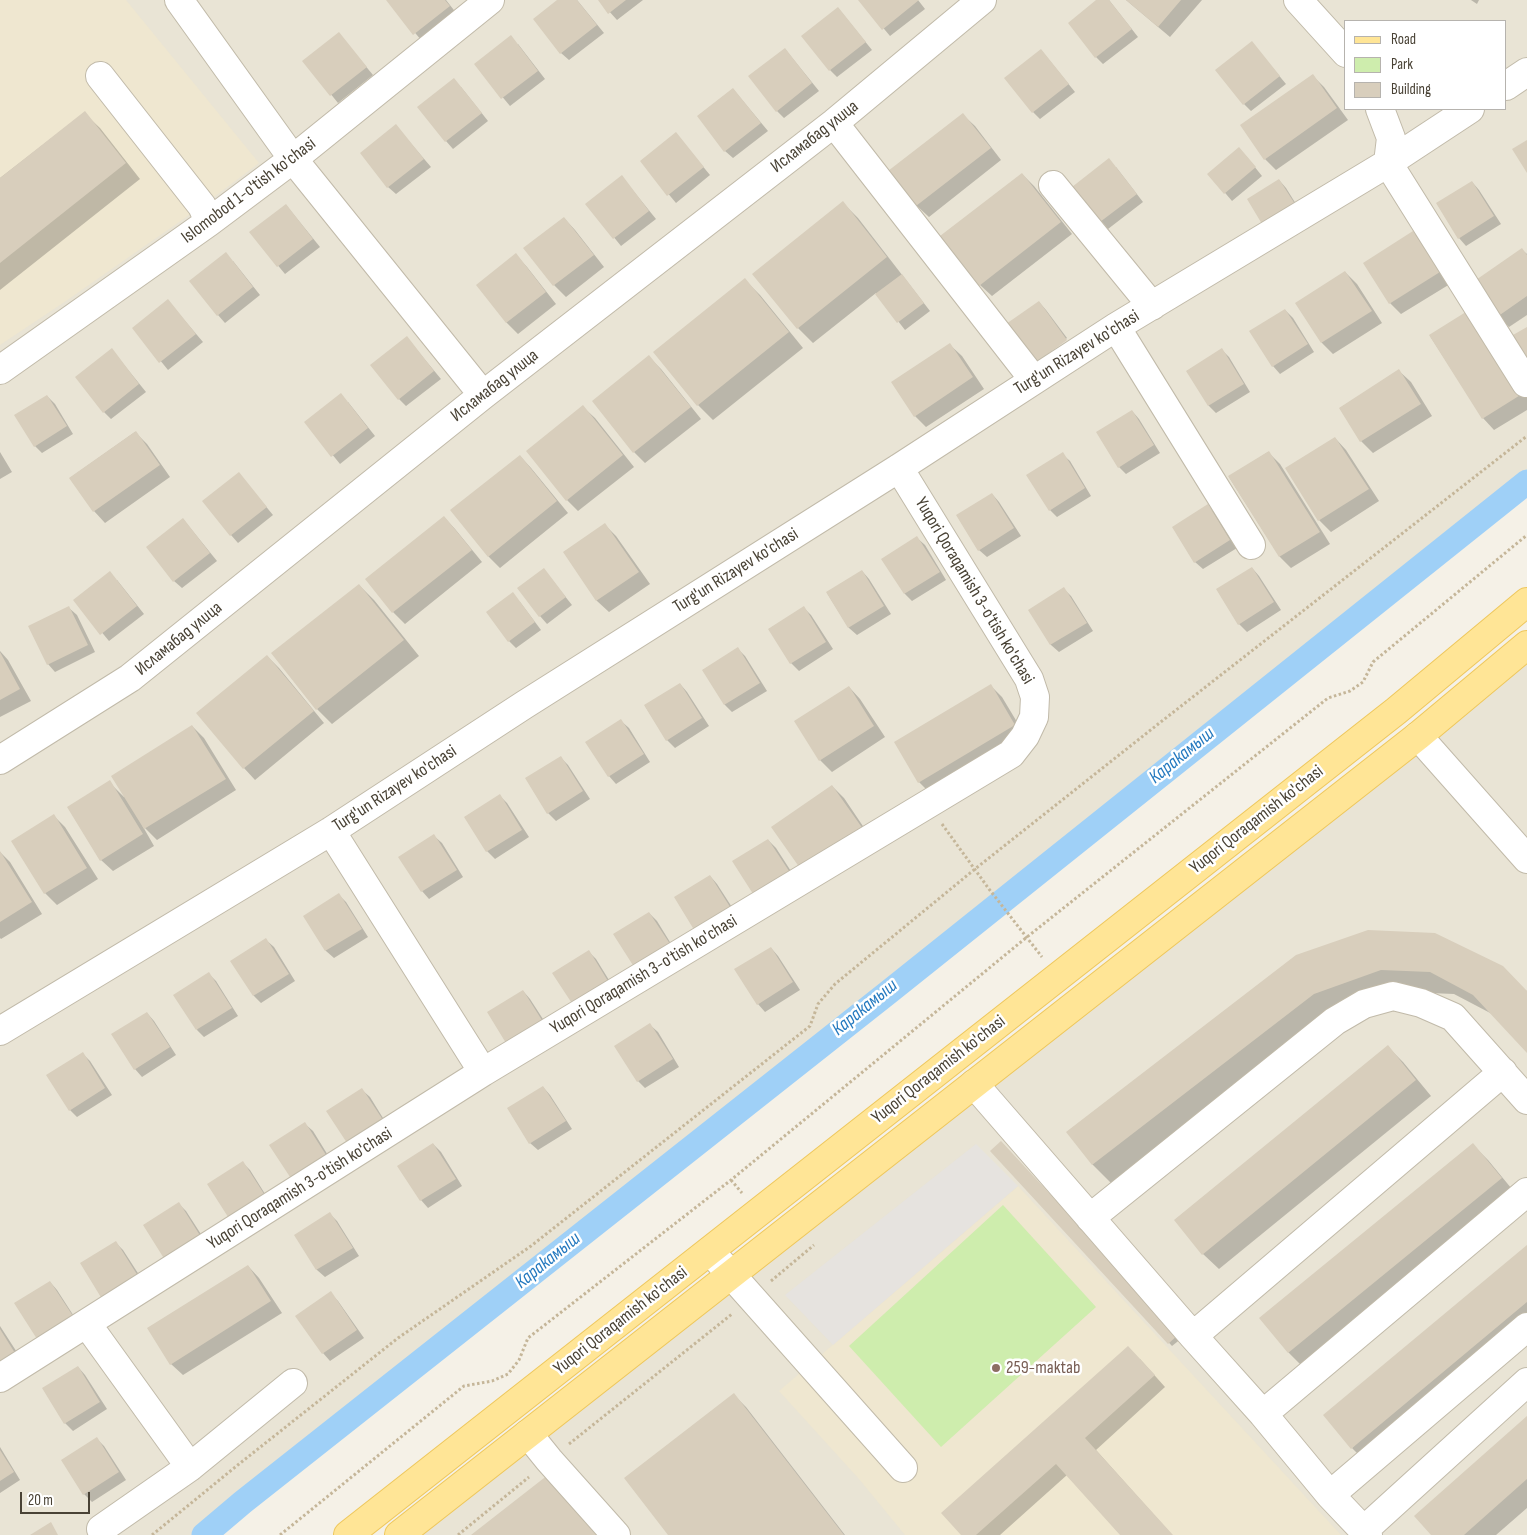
<!DOCTYPE html>
<meta charset="utf-8">
<style>
body{margin:0}
#map{position:relative;width:1527px;height:1535px;overflow:hidden;background:#f5f1e7;font-family:"Sofia Sans Condensed",sans-serif}
canvas{display:block}
.legend{position:absolute;left:1344px;top:20px;width:162px;height:90px;box-sizing:border-box;background:#fff;border:1px solid #b6b3ae;margin:0;padding:6px 9px;list-style:none;font-size:15px;color:#494235}
.legend li{display:flex;align-items:center;gap:10px;height:25px}
.legend b{width:25px;border:1px solid #b6b3ae}
.scale{position:absolute;left:20px;top:1492px;width:70px;height:22px;box-sizing:border-box;border:2px solid #494235;border-top:0;padding-left:6px;font-size:15px;line-height:18px;white-space:nowrap;color:#494235;-webkit-text-stroke:4px #fff;paint-order:stroke}
</style>
<div id="map">
<canvas width="1527" height="1535"></canvas>
<ul class="legend">
<li><b style="height:6px;background:#ffe596"></b>Road</li>
<li><b style="height:14px;background:#ceedad"></b>Park</li>
<li><b style="height:14px;background:#d8cebc"></b>Building</li>
</ul>
<div class="scale">20 m</div>
</div>
<script>
const ctx = document.querySelector('canvas').getContext('2d');
ctx.lineJoin = 'round';
function fillPath(path, color) {
  ctx.fillStyle = color;
  ctx.fill(path, 'evenodd');
}
function toPath(rows) {
  const path = new Path2D();
  for (const r of rows) {
    path.moveTo(r[0], r[1]);
    for (let i = 2; i < r.length; i += 2) path.lineTo(r[i], r[i + 1]);
  }
  return path;
}
function strokePath(path, color, width, dash) {
  ctx.strokeStyle = color;
  ctx.lineWidth = width;
  ctx.lineCap = dash ? 'butt' : 'round';
  ctx.setLineDash(dash || []);
  ctx.stroke(path);
}
function label(font, color, halo, rows, align = 'center') {
  ctx.font = font + ' "Sofia Sans Condensed",sans-serif';
  ctx.lineWidth = 5;
  ctx.setLineDash([]);
  ctx.textBaseline = 'middle';
  ctx.strokeStyle = halo;
  ctx.fillStyle = color;
  for (const [text, x, y, turn = 0] of rows) {
    ctx.save();
    ctx.translate(x, y);
    ctx.rotate((+turn || 0) * Math.PI / 180);
    ctx.textAlign = isNaN(turn) ? turn : align;
    if (halo) ctx.strokeText(text, 0, 0);
    ctx.fillText(text, 0, 0);
    ctx.restore();
  }
}
const residential = toPath([
 [0,0,1527,0,1527,482,890,991,243,1502,204,1535,0,1535],
 [1346,21,1506,21,1506,109,1346,109],
 [1527,645,1527,1535,399,1535]
]);
const education = toPath([
 [0,0,126,0,259,163,202,206,63,303,0,345],
 [1018,1186,1341,1535,905,1535,859,1479,779,1391]
]);
const green = toPath([
 [1003,1205,1096,1307,941,1447,849,1346]
]);
const parking = toPath([
 [976,1144,1018,1186,833,1345,785,1295]
]);
const shadow = toPath([
 [387,0,446,0,457,14,422,41],
 [559,0,577,0,604,33,569,60,561,53],
 [599,0,643,0,617,20],
 [860,0,918,0,925,9,890,36],
 [1098,0,1109,0,1138,37,1103,64,1096,57],
 [1126,0,1202,0,1170,37],
 [1471,0,1479,0,1477,4],
 [838,8,872,50,837,77,830,70],
 [339,34,373,75,338,103,304,61],
 [1252,43,1286,84,1251,111,1244,104],
 [518,44,545,79,510,106,475,64],
 [785,49,819,91,784,118,777,111],
 [1041,50,1075,92,1040,119,1033,112],
 [1312,75,1324,87,1348,120,1276,170,1265,159],
 [461,87,488,121,453,149,446,141],
 [733,89,768,131,733,158,725,151],
 [84,113,100,128,140,179,0,290,0,178],
 [963,115,975,126,1001,160,929,217,917,206,890,172],
 [396,126,431,167,396,194,388,187],
 [676,134,710,175,676,203,641,161],
 [1246,156,1262,176,1232,201,1209,174],
 [1116,167,1143,202,1108,229,1074,187],
 [1022,174,1034,186,1072,234,992,296,980,285],
 [622,177,656,219,621,246,587,204],
 [1279,180,1286,188,1301,212,1271,231],
 [1472,182,1479,190,1501,224,1466,246,1459,238],
 [843,203,858,218,930,311,905,330,876,293,813,343,798,328],
 [286,205,320,247,285,274,251,233],
 [564,218,575,230,604,267,566,297,554,285,525,248],
 [1413,232,1425,244,1450,284,1401,314,1390,303],
 [1522,250,1527,254,1527,315,1509,327,1498,316],
 [516,255,527,267,556,304,518,334,506,322],
 [233,261,260,295,225,323,218,315],
 [1345,272,1357,284,1382,323,1333,354,1322,343,1297,303],
 [745,280,760,295,803,348,713,420,698,405],
 [168,301,203,342,168,370,134,328],
 [1039,302,1046,310,1067,338,1035,362],
 [1285,310,1293,318,1314,352,1280,374,1273,366],
 [1430,336,1527,396,1527,410,1494,430,1483,418],
 [407,338,441,379,406,406,399,399],
 [950,345,962,356,984,389,926,427,915,416],
 [112,350,146,392,111,419,104,412],
 [1222,350,1229,357,1250,392,1216,413,1209,406,1187,371],
 [649,357,661,369,701,419,645,463,634,452],
 [1399,371,1411,382,1432,416,1373,453,1361,441,1340,408],
 [47,396,55,404,73,434,42,453,35,446],
 [348,402,375,436,340,464,306,422],
 [583,407,595,418,634,467,578,511,567,500],
 [1132,411,1139,419,1160,453,1126,474,1119,467],
 [135,432,147,444,170,477,105,523,94,511,70,478],
 [1335,438,1346,450,1379,501,1331,532,1319,520],
 [0,452,12,472,0,479],
 [1268,452,1280,464,1330,544,1291,568,1280,557,1229,477],
 [1062,454,1070,461,1091,496,1057,517,1050,510],
 [520,456,531,468,568,513,500,568,489,557,452,511],
 [239,474,273,515,238,543,231,535],
 [992,494,999,502,1021,536,987,557,979,550],
 [1208,506,1215,513,1237,548,1203,569,1195,562],
 [444,517,455,529,482,562,405,624,393,612,367,579],
 [183,519,217,561,182,588,174,581],
 [605,525,616,536,650,584,609,612,597,601,564,552],
 [917,538,925,545,946,580,912,601,905,594,883,559],
 [1252,568,1259,576,1281,610,1247,632,1239,624,1218,590],
 [544,570,572,605,547,624,540,616],
 [862,571,869,579,891,614,857,635,849,628,827,593],
 [117,580,144,614,109,641,75,600],
 [359,585,374,600,419,656,332,724,317,709],
 [1064,589,1071,596,1093,631,1059,652,1051,645,1030,610],
 [520,602,541,630,516,648,509,641],
 [69,608,77,615,95,652,55,672,48,664],
 [804,608,811,615,833,649,799,671,791,663,769,629],
 [738,649,745,656,767,691,732,712,725,705,703,670],
 [0,651,8,660,31,701,0,717],
 [267,656,279,668,324,723,255,780,244,768],
 [680,684,687,692,709,726,675,748,667,740,645,706],
 [991,686,1002,697,1026,737,930,793,919,782],
 [849,687,860,699,885,737,832,772,820,760],
 [621,721,629,728,650,762,616,784,609,776],
 [192,726,204,738,236,790,157,840,142,825,154,846,113,871,101,860,109,782,124,797],
 [560,757,568,765,590,799,556,821,548,813],
 [832,786,844,798,873,841,814,882],
 [500,796,507,803,529,837,495,859,487,851,465,817],
 [54,816,65,827,98,879,57,905,45,893,13,841],
 [434,836,442,843,463,877,429,899,422,891],
 [768,840,776,848,798,882,763,903],
 [0,852,10,862,42,914,1,939,0,938],
 [710,876,717,884,739,918,705,940],
 [339,895,346,902,368,937,334,958,326,951,305,916],
 [649,913,657,921,678,955,644,976],
 [1368,932,1527,991,1527,1051,1494,1015,1454,994,1405,992,1337,1016,1115,1187,1092,1164],
 [266,940,274,947,295,981,261,1003,254,996,232,961],
 [771,948,778,956,800,990,765,1012,758,1004],
 [588,951,596,959,617,993,583,1015],
 [209,974,216,981,238,1016,204,1037,197,1030],
 [523,991,530,999,552,1033,517,1055],
 [147,1013,154,1021,176,1055,142,1077,135,1069],
 [650,1025,658,1032,679,1067,645,1088,638,1081],
 [1388,1047,1403,1062,1431,1096,1219,1269,1203,1254,1175,1220],
 [83,1054,90,1061,112,1095,77,1117,70,1110],
 [543,1087,550,1095,572,1129,538,1150,530,1143],
 [362,1090,370,1097,391,1131,357,1153],
 [305,1124,313,1131,334,1165,300,1187],
 [433,1144,441,1152,462,1186,428,1208,421,1200],
 [1473,1145,1488,1160,1516,1194,1304,1368,1289,1353,1261,1319],
 [992,1151,1182,1338,1172,1346],
 [243,1163,250,1170,272,1205,238,1227],
 [179,1204,186,1211,208,1245,144,1225],
 [330,1214,337,1221,359,1256,325,1277,317,1270,296,1235],
 [115,1242,123,1250,145,1284,111,1306],
 [1527,1246,1527,1330,1367,1463,1352,1448],
 [248,1266,259,1278,282,1313,183,1375,171,1364],
 [50,1282,57,1290,79,1324,45,1345],
 [330,1293,338,1301,364,1338,330,1361,323,1353],
 [0,1326,22,1360,0,1374],
 [1140,1359,1165,1387,1096,1450,1172,1535,1121,1535,1067,1475,1000,1535,962,1535],
 [78,1367,85,1375,107,1409,73,1431,65,1423,44,1389],
 [734,1395,746,1407,845,1535,669,1535],
 [1527,1418,1527,1508,1496,1535,1433,1535],
 [97,1439,104,1446,126,1480,92,1502,84,1494],
 [0,1447,20,1480,0,1493]
]);
const canal = toPath([
 [204,1535,243,1502,890,991,1527,482]
]);
const building = toPath([
 [386,0,445,0,450,6,413,35],
 [557,0,577,0,597,25,560,54,533,19],
 [598,0,626,0,608,14],
 [858,0,919,0,882,30],
 [1096,0,1109,0,1132,29,1095,58,1068,23],
 [1126,0,1181,0,1158,27],
 [838,7,866,42,829,71,801,36],
 [339,32,367,67,330,96,302,61],
 [511,35,538,71,501,99,474,64],
 [1252,41,1280,76,1243,105,1215,70],
 [785,48,812,83,776,112,748,76],
 [1041,49,1069,84,1032,113,1004,78],
 [1313,74,1337,108,1264,160,1240,125],
 [454,78,482,113,445,142,417,107],
 [733,88,761,123,724,152,697,116],
 [85,111,126,163,0,263,0,178],
 [963,113,991,148,916,206,888,171],
 [396,124,424,159,387,188,360,153],
 [676,132,704,167,667,196,640,161],
 [1527,140,1527,173,1512,149],
 [1239,147,1256,167,1224,194,1207,174],
 [1109,158,1137,194,1100,222,1072,187],
 [1022,173,1061,222,979,286,940,236],
 [622,175,649,211,613,239,585,204],
 [1279,179,1295,204,1262,224,1247,199],
 [1472,181,1494,216,1458,239,1436,203],
 [843,201,887,257,797,329,752,274],
 [286,204,313,239,277,267,249,232],
 [564,217,594,255,553,286,523,248],
 [1413,231,1440,272,1389,304,1363,263],
 [1522,248,1527,255,1527,296,1497,317,1473,282],
 [226,252,253,287,217,316,189,281],
 [516,253,546,292,506,323,476,285],
 [1345,271,1372,311,1321,343,1295,303],
 [902,274,924,303,897,323,875,294],
 [745,278,789,332,697,406,653,352],
 [168,299,196,334,159,363,132,328],
 [1039,301,1067,340,1034,364,1006,324],
 [1285,309,1308,344,1272,367,1249,331],
 [1469,310,1522,394,1482,419,1429,335],
 [1527,327,1527,357,1513,335],
 [407,336,434,371,398,400,370,365],
 [950,343,973,377,914,417,891,382],
 [112,348,139,384,103,413,75,377],
 [1222,348,1244,384,1208,406,1186,371],
 [649,355,691,407,633,453,592,401],
 [1399,369,1421,404,1360,442,1339,408],
 [341,393,368,428,331,457,304,422],
 [47,395,67,426,34,447,14,415],
 [583,405,623,455,566,501,526,451],
 [1132,410,1154,445,1118,468,1096,432],
 [136,431,160,465,93,512,69,478],
 [1335,437,1369,489,1318,521,1285,468],
 [1269,451,1320,532,1279,557,1228,476],
 [1063,452,1085,488,1049,511,1026,475],
 [520,455,557,501,488,557,450,510],
 [239,472,267,507,230,536,202,501],
 [992,493,1014,528,978,551,956,515],
 [1208,504,1230,540,1194,563,1172,527],
 [444,516,472,550,392,613,365,579],
 [183,518,210,553,173,582,146,547],
 [605,523,639,572,596,601,563,552],
 [917,536,940,572,904,594,881,559],
 [1252,567,1274,602,1238,625,1216,589],
 [544,568,566,597,539,617,517,588],
 [862,570,884,606,848,628,826,592],
 [110,571,137,606,100,635,73,600],
 [359,584,404,640,316,710,271,653],
 [1064,587,1087,623,1050,645,1028,610],
 [513,592,535,622,508,642,486,612],
 [69,606,88,645,47,665,28,626],
 [804,606,826,642,790,664,768,629],
 [738,647,760,683,724,705,702,670],
 [0,652,20,689,0,700],
 [267,655,314,711,243,769,196,713],
 [680,683,702,718,666,741,644,705],
 [991,684,1015,725,918,783,894,742],
 [849,686,874,726,819,761,794,721],
 [621,719,644,754,608,777,585,742],
 [192,725,226,779,144,829,111,776],
 [561,756,583,791,547,814,525,778],
 [110,780,143,834,100,861,67,807],
 [832,785,863,829,802,871,771,827],
 [500,794,522,830,486,852,464,817],
 [54,814,87,868,44,894,11,841],
 [434,834,457,870,421,892,398,857],
 [768,839,791,874,755,897,732,861],
 [0,851,32,902,0,922],
 [710,875,732,910,696,933,674,897],
 [339,893,362,929,325,951,303,916],
 [649,912,672,947,636,970,613,934],
 [1368,930,1435,933,1503,966,1527,991,1527,1053,1473,995,1430,972,1381,970,1314,994,1092,1165,1066,1132,1296,955],
 [266,938,289,974,253,996,230,961],
 [771,947,793,982,757,1005,734,969],
 [589,950,611,986,575,1008,552,973],
 [209,972,232,1008,196,1030,173,995],
 [523,990,545,1025,509,1048,487,1012],
 [147,1012,170,1047,134,1070,111,1034],
 [650,1023,673,1059,637,1082,614,1046],
 [1388,1045,1416,1080,1202,1255,1174,1220],
 [83,1052,105,1088,69,1111,46,1075],
 [543,1086,566,1121,529,1144,507,1108],
 [362,1088,385,1123,349,1146,326,1111],
 [305,1122,328,1158,292,1180,269,1145],
 [1001,1141,1179,1334,1168,1344,990,1151],
 [433,1143,456,1179,420,1201,397,1166],
 [1473,1143,1502,1178,1288,1353,1259,1318],
 [243,1161,266,1197,230,1220,207,1184],
 [179,1202,201,1237,165,1260,143,1225],
 [330,1212,353,1248,316,1270,294,1235],
 [116,1241,138,1276,102,1299,80,1263],
 [1527,1245,1527,1302,1351,1449,1323,1415],
 [248,1265,271,1301,170,1365,147,1328],
 [50,1281,73,1316,37,1339,14,1303],
 [331,1291,357,1330,322,1354,295,1316],
 [0,1329,15,1353,0,1362],
 [1128,1346,1155,1375,1085,1438,1173,1535,1120,1535,1056,1464,976,1535,961,1535,941,1513],
 [78,1366,100,1402,64,1424,42,1388],
 [734,1393,844,1535,668,1535,624,1478],
 [1527,1416,1527,1479,1464,1535,1431,1535,1414,1516],
 [97,1437,119,1472,83,1495,61,1460],
 [0,1450,14,1472,0,1481],
 [553,1471,604,1535,471,1535],
 [51,1522,58,1535,30,1535]
]);
const path = toPath([
 [942,824,989,889,1042,957],
 [731,1180,742,1193],
 [771,1281,814,1245],
 [569,1444,732,1314],
 [152,1535,239,1464,398,1338,531,1246,810,1026,818,1004,835,984,975,869,1162,721,1527,436],
 [280,1535,464,1386,492,1381,508,1374,519,1360,528,1338,731,1180,1027,937,1328,698,1350,691,1363,682,1373,662,1527,535],
 [458,1535,529,1477]
]);
const minor = toPath([
 [179,0,293,159,483,395],
 [1298,0,1346,53],
 [100,76,202,206,209,222],
 [1506,86,1527,72],
 [1380,109,1391,138,1388,163,1526,383],
 [834,123,1034,380],
 [1053,185,1152,306],
 [1116,327,1251,545],
 [0,370,209,222,293,159,490,0],
 [1418,736,1527,859],
 [0,760,130,678,483,395,834,123,982,0],
 [331,831,483,1072],
 [0,1031,331,831,524,705,899,468,1116,327,1388,163,1470,109],
 [974,1084,1193,1336,1263,1414,1330,1495,1368,1535],
 [1090,1218,1335,1021,1364,1004,1393,996,1421,1003,1453,1017,1527,1100],
 [710,1251,903,1468],
 [87,1324,190,1467],
 [1193,1336,1503,1072],
 [0,1378,483,1072,1011,754,1025,736,1034,717,1035,697,1029,679,899,468],
 [1263,1414,1527,1192],
 [528,1434,549,1460,616,1535],
 [1330,1495,1527,1327],
 [101,1529,190,1467,293,1383],
 [1363,1531,1527,1382]
]);
const major = toPath([
 [348,1535,1396,711,1527,602],
 [399,1535,1418,736,1527,645]
]);
const markers = [
 [996,1368,5,"#8d6e63"]
];
const streetNames = [
 ["Исламабад улица",815,137,-38],
 ["Islomobod 1-o'tish ko'chasi",249,191,-37],
 ["Turg'un Rizayev ko'chasi",1077,353,-32],
 ["Исламабад улица",495,386,-38],
 ["Turg'un Rizayev ko'chasi",736,571,-32],
 ["Yuqori Qoraqamish 3-o'tish ko'chasi",974,591,59],
 ["Исламабад улица",179,639,-39],
 ["Turg'un Rizayev ko'chasi",395,789,-33],
 ["Yuqori Qoraqamish ko'chasi",1257,820,-38],
 ["Yuqori Qoraqamish 3-o'tish ko'chasi",644,975,-31],
 ["Yuqori Qoraqamish ko'chasi",939,1070,-38],
 ["Yuqori Qoraqamish 3-o'tish ko'chasi",300,1189,-32],
 ["Yuqori Qoraqamish ko'chasi",621,1321,-38]
];
const educationNames = [
 ["259-maktab",1006,1368]
];
const waterNames = [
 ["Каракамыш",1182,756,-39],
 ["Каракамыш",865,1008,-39],
 ["Каракамыш",548,1261,-39]
];
fillPath(residential, '#e9e4d5');
fillPath(education, '#efe7d0');
fillPath(green, '#ceedad');
fillPath(parking, '#e6e3df');
fillPath(shadow, '#0003');
strokePath(canal, '#9fd0f7', 25);
fillPath(building, '#d8cebc');
strokePath(minor, '#c1baa9', 30);
strokePath(major, '#eec75c', 30);
strokePath(path, '#c5b699', 3, [2.5, 2.5]);
strokePath(minor, '#fff', 28);
strokePath(major, '#ffe596', 28);
for (const [x, y, r, color] of markers) {
  const dot = new Path2D();
  dot.arc(x, y, r, 0, 2 * Math.PI);
  ctx.fillStyle = color;
  ctx.fill(dot);
  strokePath(dot, '#fff', 2);
}
label('18px', '#494235', '#fff', streetNames);
label('18px', '#785e54', '#fff', educationNames, 'left');
label('italic 19px', '#2479bf', '#fff', waterNames);
</script>
